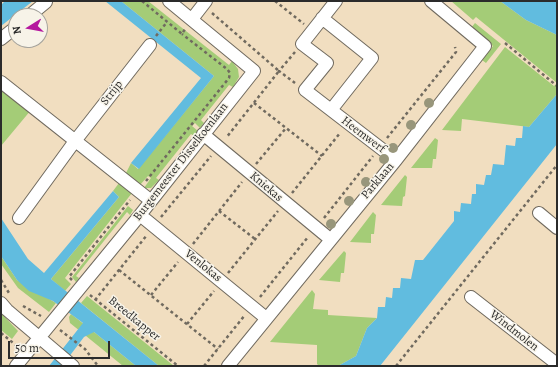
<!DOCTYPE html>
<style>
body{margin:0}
#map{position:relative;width:558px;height:367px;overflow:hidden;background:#f1dec0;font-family:Alegreya,serif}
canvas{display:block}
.frame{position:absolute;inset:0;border:2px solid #2b2b2b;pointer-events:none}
.north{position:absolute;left:8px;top:8px;width:40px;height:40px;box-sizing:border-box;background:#f7f3e8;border:1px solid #a5a39c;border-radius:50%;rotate:259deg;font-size:11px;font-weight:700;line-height:16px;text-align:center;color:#2b2b2b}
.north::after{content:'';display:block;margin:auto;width:14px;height:18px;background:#b5179e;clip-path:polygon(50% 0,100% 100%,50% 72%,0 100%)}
.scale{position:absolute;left:8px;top:341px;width:102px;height:18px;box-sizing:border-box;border:2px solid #2b2b2b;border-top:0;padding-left:5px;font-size:12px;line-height:14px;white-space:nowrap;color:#2b2b2b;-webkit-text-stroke:3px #f7f3e8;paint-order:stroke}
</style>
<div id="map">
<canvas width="558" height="367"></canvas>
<div class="frame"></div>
<div class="north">N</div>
<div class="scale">50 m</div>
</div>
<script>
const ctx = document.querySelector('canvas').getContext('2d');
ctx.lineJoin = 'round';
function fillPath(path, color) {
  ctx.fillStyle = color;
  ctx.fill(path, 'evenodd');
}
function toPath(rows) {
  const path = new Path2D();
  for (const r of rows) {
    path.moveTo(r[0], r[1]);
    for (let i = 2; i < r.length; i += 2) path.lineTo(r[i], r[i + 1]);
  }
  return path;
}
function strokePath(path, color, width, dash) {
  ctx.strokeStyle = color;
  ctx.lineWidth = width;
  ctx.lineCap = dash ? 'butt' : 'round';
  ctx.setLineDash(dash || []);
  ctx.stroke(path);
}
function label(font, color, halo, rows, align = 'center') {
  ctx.font = font + ' Alegreya,serif';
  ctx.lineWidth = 3;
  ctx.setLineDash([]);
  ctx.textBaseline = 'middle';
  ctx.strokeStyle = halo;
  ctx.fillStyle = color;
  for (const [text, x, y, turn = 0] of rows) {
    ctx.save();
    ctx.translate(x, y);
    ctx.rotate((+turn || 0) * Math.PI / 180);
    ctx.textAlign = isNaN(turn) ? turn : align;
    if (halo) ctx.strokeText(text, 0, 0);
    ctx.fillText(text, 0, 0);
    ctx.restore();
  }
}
const green = toPath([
 [121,1,148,1,229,65,232,61,238,69,239,77,233,87,229,85,201,120,204,123,200,128,195,123,192,126,198,131,194,136,191,134,156,178,159,180,151,188,144,188,151,178,148,176,140,185,126,173,131,163,138,169,214,76],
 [451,1,500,1,526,20,557,35,557,94,529,127,462,119,461,131,442,130,505,47,554,86,557,83,476,17,473,20],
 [475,23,501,44,486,63,482,60,493,46,471,28],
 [1,86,31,110,1,146],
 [435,138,438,140,436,159,433,159,432,168,411,168],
 [405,175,407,177,405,196,403,197,402,206,381,205],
 [119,183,132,193,65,278,71,284,65,291,51,279,119,197,113,191],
 [128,206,133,210,130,215,127,212,76,276,79,278,76,282,72,277],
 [373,212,376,215,374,234,371,234,371,243,350,242],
 [344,251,346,253,344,273,341,273,340,282,319,280],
 [1,256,17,280,56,303,49,312,18,288,1,264],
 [312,290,315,294,313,309,328,310,328,315,377,318,367,328,356,356,338,366,319,366,317,364,317,345,270,342],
 [87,296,174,366,159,366,81,303],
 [1,313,18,331,12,339,1,330],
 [71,314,94,332,136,366,123,366,70,323,69,317]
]);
const water = toPath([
 [5,1,33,1,1,26,1,5],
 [105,1,121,1,214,76,139,169,131,163,201,78],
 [500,1,557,1,557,35,526,20],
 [557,94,557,144,380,366,338,366,356,356,367,328,377,318,378,307,385,307,386,297,392,298,393,288,400,288,401,278,411,279,415,260,423,260,454,221,454,211,460,212,461,203,471,204,472,194,476,194,476,184,484,185,486,175,491,175,493,164,504,165,506,145,515,146,516,138,522,138,523,126,529,127],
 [113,191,119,197,51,279,159,366,136,366,94,332,84,337,62,366,49,366,83,323,53,301,29,291,17,280,1,256,1,218,28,259,44,273]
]);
const path = toPath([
 [142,1,182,34,185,29],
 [275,1,304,24],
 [212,13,279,71,226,138],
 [156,36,167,22],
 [505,43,557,86],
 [295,52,279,71,295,83],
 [254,103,322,156],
 [387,138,456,52,455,47],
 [256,164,286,128],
 [146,181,229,78,230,73,227,69,182,34],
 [292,193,340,133],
 [219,211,255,239],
 [161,217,211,156],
 [324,218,373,156],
 [193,244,242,182],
 [119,270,218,349],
 [228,273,278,211],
 [1,280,9,293],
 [72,280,69,277,130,200],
 [90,295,178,366],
 [151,295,178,262],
 [260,297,308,237],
 [95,300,147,235],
 [23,306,41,316],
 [187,324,214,291],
 [60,330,85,349,98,366],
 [1,333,18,347],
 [204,366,245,315],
 [396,366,557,165]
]);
const minor = toPath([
 [336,1,302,44,327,63,305,90,396,160],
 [29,16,46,2],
 [322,18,372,58,331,110],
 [192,19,206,1],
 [1,39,16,27],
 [1,82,150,200],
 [203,134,330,239],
 [539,213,557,228],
 [140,215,266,318],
 [19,218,75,141,150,45],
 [471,297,557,364],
 [1,303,7,310,73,366],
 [16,366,140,215,254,71,169,1],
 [228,366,396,160,485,46,431,1]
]);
const trees = [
 [429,103],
 [411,125],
 [393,148],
 [384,159],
 [366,182],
 [349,201],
 [331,224]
];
const streetNames = [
 ["Strijp",112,93,-52],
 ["Heemwerf",363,135,37],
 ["Burgemeester Disselkoenlaan",181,162,-52],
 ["Parklaan",378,181,-50],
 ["Kniekas",266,187,40],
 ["Venlokas",203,266,39],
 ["Breedkapper",134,319,39],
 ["Windmolen",514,331,38]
];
fillPath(green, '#a4cc77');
fillPath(water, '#61bcdf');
strokePath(minor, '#706a5f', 14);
strokePath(path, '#706a5f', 2.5, [3, 3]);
strokePath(minor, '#fff', 12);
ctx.fillStyle = '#98967b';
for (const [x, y] of trees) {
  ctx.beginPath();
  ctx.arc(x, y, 5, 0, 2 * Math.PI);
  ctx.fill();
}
label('12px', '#2b2b2b', '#f7f3e8', streetNames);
</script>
